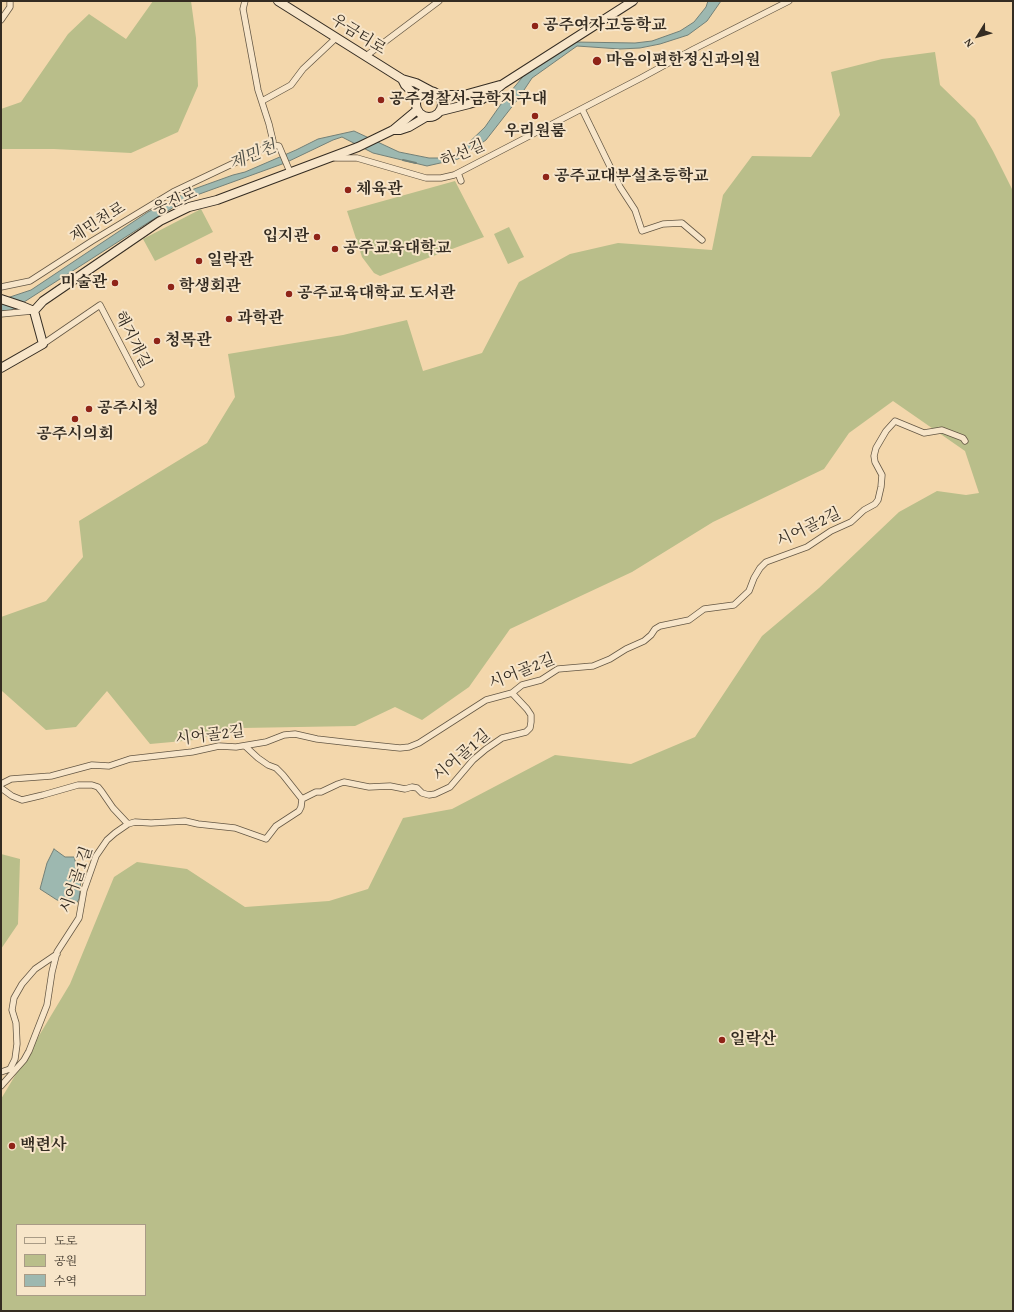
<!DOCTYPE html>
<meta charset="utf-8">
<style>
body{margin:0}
#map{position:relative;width:1014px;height:1312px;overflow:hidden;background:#f3d7ac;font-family:"Gentium Book Plus","Noto Serif KR",serif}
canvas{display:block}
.frame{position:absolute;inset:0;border:2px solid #342c22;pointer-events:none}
.legend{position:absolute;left:16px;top:1224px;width:130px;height:72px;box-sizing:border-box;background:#f7e5c9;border:1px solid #a99b86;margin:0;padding:5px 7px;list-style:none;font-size:12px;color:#342c22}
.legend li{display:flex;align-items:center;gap:8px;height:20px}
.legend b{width:20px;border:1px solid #a99b86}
.north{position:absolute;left:958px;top:16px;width:40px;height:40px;-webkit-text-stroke:3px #f7e5c9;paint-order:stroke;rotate:233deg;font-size:11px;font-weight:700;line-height:16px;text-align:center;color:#342c22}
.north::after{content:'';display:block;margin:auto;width:14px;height:18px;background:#342c22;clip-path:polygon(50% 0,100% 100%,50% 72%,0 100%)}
</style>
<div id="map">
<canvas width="1014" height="1312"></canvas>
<div class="frame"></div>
<ul class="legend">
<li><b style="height:5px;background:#f7e5c9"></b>도로</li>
<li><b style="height:11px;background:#b9be8a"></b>공원</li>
<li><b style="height:11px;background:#9db8b0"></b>수역</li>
</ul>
<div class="north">N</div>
</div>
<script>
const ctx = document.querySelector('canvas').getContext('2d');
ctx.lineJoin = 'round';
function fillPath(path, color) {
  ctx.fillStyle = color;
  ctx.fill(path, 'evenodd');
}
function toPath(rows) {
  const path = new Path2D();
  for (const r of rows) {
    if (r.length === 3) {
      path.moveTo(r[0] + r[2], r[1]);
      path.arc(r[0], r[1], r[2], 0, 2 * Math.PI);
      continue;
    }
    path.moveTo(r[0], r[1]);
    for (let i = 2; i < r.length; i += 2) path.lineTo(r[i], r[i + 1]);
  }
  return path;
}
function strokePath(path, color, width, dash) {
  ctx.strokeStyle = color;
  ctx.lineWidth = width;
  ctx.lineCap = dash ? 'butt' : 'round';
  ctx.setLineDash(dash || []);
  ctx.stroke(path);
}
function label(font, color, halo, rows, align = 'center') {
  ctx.font = font + ' "Gentium Book Plus","Noto Serif KR",serif';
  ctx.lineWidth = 4;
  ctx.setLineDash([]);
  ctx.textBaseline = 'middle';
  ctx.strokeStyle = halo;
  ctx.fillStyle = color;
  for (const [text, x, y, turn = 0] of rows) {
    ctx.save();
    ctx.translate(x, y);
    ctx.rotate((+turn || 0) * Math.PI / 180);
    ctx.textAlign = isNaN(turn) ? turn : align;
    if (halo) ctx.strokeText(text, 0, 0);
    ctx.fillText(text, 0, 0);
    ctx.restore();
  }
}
const green = toPath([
 [153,1,191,1,196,38,198,86,178,132,131,153,54,149,1,149,1,109,21,102,68,34,89,14,126,39],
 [935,52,940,85,975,119,993,151,1013,191,1013,1311,1,1311,1,1099,70,984,114,877,137,862,187,869,245,907,329,901,368,889,403,818,452,809,555,755,631,764,695,737,762,636,819,588,899,512,937,491,966,495,979,493,965,451,893,401,849,433,824,469,713,522,632,572,510,629,469,687,422,720,395,707,355,726,242,728,194,740,150,744,107,691,76,727,46,730,2,691,1,687,1,617,46,601,83,557,79,521,207,443,235,397,228,354,343,335,407,320,423,371,482,353,519,282,570,254,618,243,712,250,723,195,752,156,811,157,840,115,831,72,882,59],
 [17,1225,145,1225,145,1295,17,1295],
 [455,181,484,237,380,276,374,273,362,257,347,211],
 [201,209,213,232,155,261,143,239],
 [509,227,524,257,508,264,494,234],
 [1,854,20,859,18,924,1,949]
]);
const water = toPath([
 [708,1,721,1,707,21,688,35,660,44,640,48,620,49,577,46,532,78,518,99,486,140,458,159,427,166,373,153,342,137,333,140,285,163,183,200,171,209,149,222,10,311,1,311,1,300,31,290,148,212,194,189,233,175,245,172,296,150,318,139,354,131,399,152,429,158,442,158,455,156,485,127,506,97,526,73,575,42,635,43,652,41,680,31,694,22,706,7,708,1],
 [54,849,65,857,74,857,81,880,79,899,76,904,57,900,40,889,47,863,54,849]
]);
const stream = toPath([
 [403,160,416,163]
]);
const street = toPath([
 [245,1,243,9,258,90,269,124,273,141,272,145,279,146,290,172],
 [1,20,10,7,10,1],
 [366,56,439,1],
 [262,101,291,85,303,69,336,38],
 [582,109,620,187,635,210,642,231,663,224,682,223,702,240],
 [335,158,357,158,426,178,441,178,454,175,641,78,694,49,789,1],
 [458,173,461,181],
 [1,287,30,281,92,241,173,192,272,145],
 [1,314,32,311],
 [43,344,100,305,141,384],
 [245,746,258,758,268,765,276,768,283,775,302,799],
 [1,784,11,779,51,776,92,765,109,766,130,759,192,752,219,746,236,747,266,742,284,735,295,734,317,739,352,743,400,748,409,747,419,743,486,700,512,693,522,685,541,680,558,669,593,666,610,659,626,649,644,641,651,635,655,629,660,626,689,620,704,609,734,605,749,591,754,578,760,568,766,562,807,547,831,531,851,522,864,510,875,504,878,500,881,487,882,475,875,462,874,456,876,448,886,431,895,421,924,433,942,430,963,438,965,441],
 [1,788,12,796,22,800,43,795,78,785,92,785,98,787,102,792,113,808,128,824],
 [1,1072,10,1069,15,1059,17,1044,16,1023,12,1010,14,998,22,984,35,969,57,954],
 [1,1086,24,1060,29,1051,47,1005,52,972,57,952,79,918,84,890,96,856,107,840,115,833,128,824,135,822,151,823,185,821,198,824,235,828,266,839,276,826,299,811,301,807,302,799,316,792,321,792,338,784,344,782,369,787,390,786,405,789,412,787,417,788,422,793,429,795,435,794,450,787,473,760,486,749,502,738,526,732,530,728,531,722,531,715,527,709,512,693]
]);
const secondary = toPath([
 [278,1,402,79,416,83,431,91],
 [402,79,405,85,417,97],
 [429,104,13],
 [439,95,464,95,500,85],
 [441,111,469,104,481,100,492,93,503,84,633,1],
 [393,130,400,130,409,127,426,117],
 [1,299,22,306,34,311,43,301,160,221,189,207,217,200,358,147,393,130,417,110],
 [1,368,43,344,34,311]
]);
const markers = [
 [535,26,4,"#8f2418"],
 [597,61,5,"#8f2418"],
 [381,100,4,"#8f2418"],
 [535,116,4,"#8f2418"],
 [546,177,4,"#8f2418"],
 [348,190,4,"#8f2418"],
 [317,237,4,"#8f2418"],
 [335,249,4,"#8f2418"],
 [199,261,4,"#8f2418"],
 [115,283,4,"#8f2418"],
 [171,287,4,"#8f2418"],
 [289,294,4,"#8f2418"],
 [229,319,4,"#8f2418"],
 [157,341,4,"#8f2418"],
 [89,409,4,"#8f2418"],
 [75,419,4,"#8f2418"],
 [722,1040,4,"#8f2418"],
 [12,1146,4,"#8f2418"]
];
const poiNames = [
 ["공주여자고등학교",543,26],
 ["마음이편한정신과의원",606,61],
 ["공주경찰서 금학지구대",389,100],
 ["우리원룸",535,132,"center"],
 ["공주교대부설초등학교",554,177],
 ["체육관",356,190],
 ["입지관",309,237,"right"],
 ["공주교육대학교",343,249],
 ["일락관",207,261],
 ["미술관",107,283,"right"],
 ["학생회관",179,287],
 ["공주교육대학교 도서관",297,294],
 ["과학관",237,319],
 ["청목관",165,341],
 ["공주시청",97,409],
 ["공주시의회",75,435,"center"],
 ["일락산",730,1040],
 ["백련사",20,1146]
];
const streetNames = [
 ["우금티로",358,35,32],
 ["하선길",463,154,-23],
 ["웅진로",175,202,-24],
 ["제민천로",98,223,-32],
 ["해지개길",132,340,63],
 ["시어골2길",809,528,-26],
 ["시어골2길",522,672,-22],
 ["시어골2길",210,736,-7],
 ["시어골1길",462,756,-41],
 ["시어골1길",77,880,-71]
];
const waterNames = [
 ["제민천",253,156,-23]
];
fillPath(green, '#b9be8a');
fillPath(water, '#9db8b0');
strokePath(water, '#738077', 1);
strokePath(stream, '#738077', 2);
strokePath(street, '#645744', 7);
strokePath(secondary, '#342c22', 10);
strokePath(street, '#f7e5c9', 5.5);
strokePath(secondary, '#f7e5c9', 8);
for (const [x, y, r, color] of markers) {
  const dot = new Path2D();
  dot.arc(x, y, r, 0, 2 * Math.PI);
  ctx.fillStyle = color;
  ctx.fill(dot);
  strokePath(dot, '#f7e5c9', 1.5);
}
label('bold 16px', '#342c22', '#f7e5c9', poiNames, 'left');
label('16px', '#342c22', '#f7e5c9', streetNames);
label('italic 17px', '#4e4f46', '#f7e5c9', waterNames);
</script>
